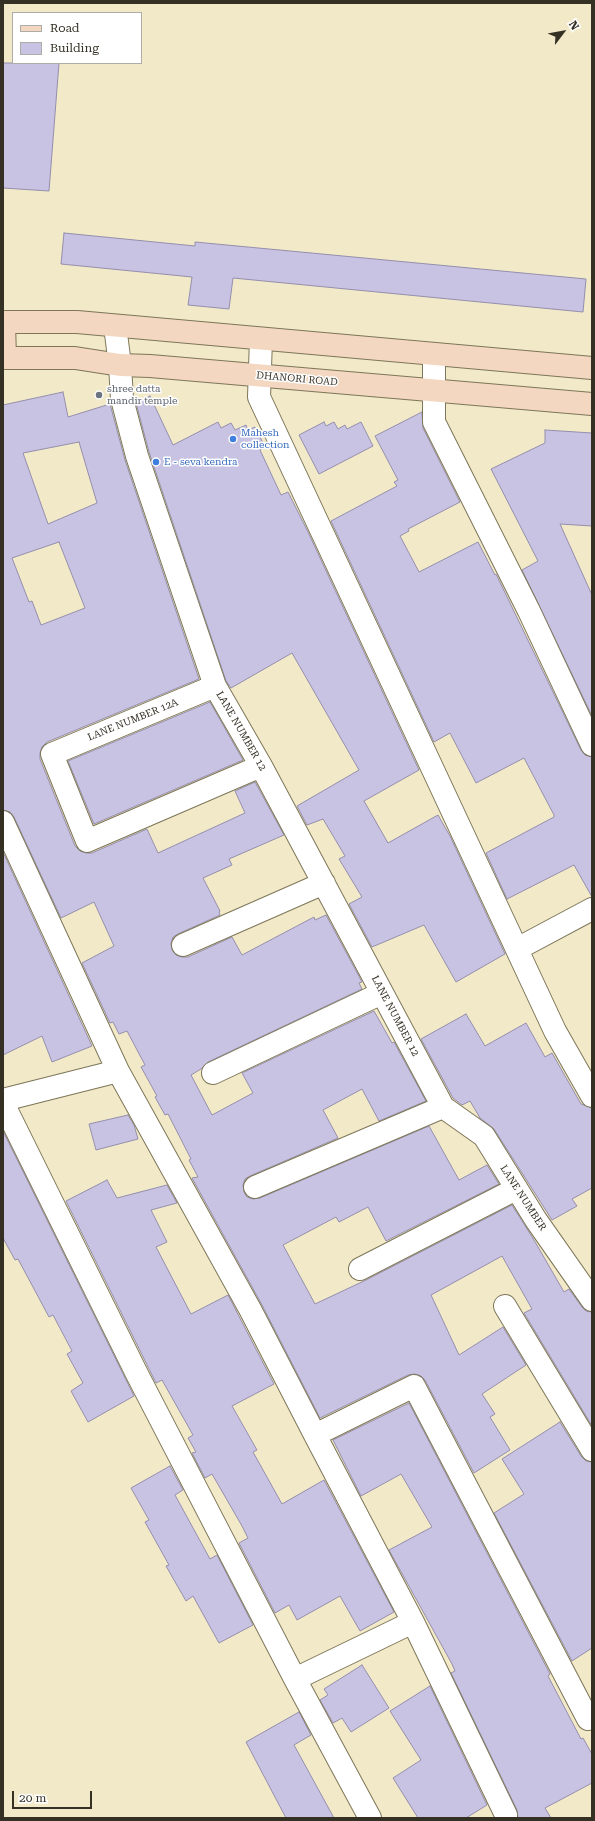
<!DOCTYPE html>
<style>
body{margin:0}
#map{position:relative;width:595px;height:1821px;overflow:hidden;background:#f1e9c8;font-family:"Roboto Serif",serif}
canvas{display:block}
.frame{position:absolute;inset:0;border:4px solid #343024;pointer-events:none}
.legend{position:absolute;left:12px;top:12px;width:130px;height:52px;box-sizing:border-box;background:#fff;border:1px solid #aeaca7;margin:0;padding:5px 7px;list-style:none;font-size:12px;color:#343024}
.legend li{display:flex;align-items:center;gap:8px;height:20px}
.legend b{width:20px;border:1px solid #aeaca7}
.north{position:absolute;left:543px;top:12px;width:40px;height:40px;-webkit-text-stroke:3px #fff;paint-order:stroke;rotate:58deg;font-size:11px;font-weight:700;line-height:16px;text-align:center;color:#343024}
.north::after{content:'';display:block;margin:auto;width:14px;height:18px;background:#343024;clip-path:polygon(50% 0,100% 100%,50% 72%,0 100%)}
.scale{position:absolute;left:12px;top:1791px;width:80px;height:18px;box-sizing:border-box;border:2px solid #343024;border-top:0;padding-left:5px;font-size:12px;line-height:14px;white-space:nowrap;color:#343024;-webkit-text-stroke:3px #fff;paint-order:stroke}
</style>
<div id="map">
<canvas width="595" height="1821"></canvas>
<div class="frame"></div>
<ul class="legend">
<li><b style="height:5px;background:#f3d7c1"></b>Road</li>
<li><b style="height:11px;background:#c8c3e2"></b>Building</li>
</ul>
<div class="north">N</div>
<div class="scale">20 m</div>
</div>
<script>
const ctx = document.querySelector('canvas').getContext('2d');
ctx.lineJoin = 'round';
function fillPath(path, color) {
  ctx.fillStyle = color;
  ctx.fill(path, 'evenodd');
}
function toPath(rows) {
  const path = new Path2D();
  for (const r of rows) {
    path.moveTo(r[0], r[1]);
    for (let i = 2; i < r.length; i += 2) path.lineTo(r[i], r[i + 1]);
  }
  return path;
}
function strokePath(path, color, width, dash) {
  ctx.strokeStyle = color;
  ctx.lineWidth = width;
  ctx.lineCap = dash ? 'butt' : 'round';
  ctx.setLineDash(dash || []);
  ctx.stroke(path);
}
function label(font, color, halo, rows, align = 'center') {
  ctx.font = font + ' "Roboto Serif",serif';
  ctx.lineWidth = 3;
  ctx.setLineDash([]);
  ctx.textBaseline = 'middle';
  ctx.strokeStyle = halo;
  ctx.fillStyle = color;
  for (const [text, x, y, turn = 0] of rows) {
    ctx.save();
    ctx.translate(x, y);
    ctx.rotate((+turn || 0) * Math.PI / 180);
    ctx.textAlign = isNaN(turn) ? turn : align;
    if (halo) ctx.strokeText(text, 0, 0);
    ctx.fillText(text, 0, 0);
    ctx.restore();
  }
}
const building = toPath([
 [3,63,59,63,49,191,3,188,3,63],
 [64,233,195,246,195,242,586,279,583,312,233,278,229,309,188,305,192,277,61,264,64,233],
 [63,392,68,417,110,404,125,460,199,679,47,742,42,747,40,753,40,759,75,846,80,851,86,853,92,853,147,829,158,853,245,813,235,791,255,782,284,835,229,859,232,865,203,878,220,911,219,912,220,915,178,934,173,937,171,943,172,950,176,955,182,957,188,957,232,937,242,955,314,917,315,920,326,915,362,982,359,983,362,989,208,1062,201,1069,191,1075,212,1115,253,1093,242,1073,374,1011,392,1043,394,1042,426,1101,379,1121,362,1089,323,1110,338,1138,250,1176,245,1179,243,1185,244,1192,247,1197,253,1199,260,1198,429,1126,459,1180,487,1165,499,1184,386,1241,368,1207,339,1222,336,1217,283,1245,315,1304,366,1280,512,1205,534,1240,564,1292,569,1289,582,1307,586,1311,592,1312,592,1426,524,1313,532,1309,502,1256,431,1295,459,1355,503,1327,526,1365,482,1394,495,1414,490,1417,510,1450,474,1473,425,1380,421,1376,415,1374,408,1375,320,1418,262,1305,192,1178,198,1177,189,1160,191,1159,168,1114,165,1115,155,1097,157,1096,141,1067,145,1065,127,1031,119,1034,113,1022,110,1023,82,963,114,946,94,902,61,918,14,817,10,812,3,810,3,405,63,392],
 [79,442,97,503,48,524,23,453,79,442],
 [59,542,85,608,41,625,32,601,29,602,12,558,59,542],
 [150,396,173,445,218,422,221,428,231,423,235,430,246,425,248,430,255,427,265,447,260,450,281,495,288,492,308,532,419,770,364,801,388,843,438,815,450,836,505,954,456,982,424,925,372,947,349,904,362,897,339,859,345,856,323,819,307,825,297,806,359,770,292,653,231,688,226,681,149,452,136,403,150,396],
 [422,412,423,428,460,502,408,529,409,531,400,536,419,572,478,542,495,575,496,574,581,750,585,755,592,757,592,897,574,865,507,899,486,853,554,817,554,815,524,758,476,783,450,733,434,742,331,521,397,486,394,482,398,480,375,436,422,412],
 [324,422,326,426,334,422,338,429,345,425,347,429,361,422,373,446,319,474,299,435,324,422],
 [545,430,592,433,592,526,560,524,592,595,592,716,522,570,538,561,491,469,545,443,545,430],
 [210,702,243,760,94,824,68,761,210,702],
 [3,852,92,1046,52,1062,42,1036,3,1055,3,852],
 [466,1014,485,1046,526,1023,545,1057,552,1053,581,1104,592,1108,592,1188,572,1199,577,1206,552,1220,494,1129,480,1118,470,1101,462,1105,453,1098,421,1039,466,1014],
 [128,1115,134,1125,138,1139,96,1150,89,1124,128,1115],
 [3,1131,134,1396,88,1422,71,1391,83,1383,67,1354,72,1351,53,1315,49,1317,18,1259,15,1260,3,1238,3,1131],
 [107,1180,117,1198,167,1185,177,1203,151,1210,167,1242,156,1247,191,1314,228,1295,274,1384,232,1406,257,1450,253,1452,282,1504,324,1480,394,1612,360,1631,340,1596,297,1620,289,1605,275,1613,239,1543,248,1538,242,1526,212,1474,205,1478,192,1453,196,1452,188,1438,193,1435,162,1380,156,1383,66,1201,107,1180],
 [409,1403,550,1674,548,1676,581,1739,583,1738,592,1754,592,1783,545,1808,551,1818,518,1818,517,1810,451,1673,455,1671,452,1664,389,1550,432,1527,401,1474,361,1496,333,1440,409,1403],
 [560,1422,581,1456,586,1461,592,1462,592,1648,572,1661,494,1513,524,1494,502,1459,560,1422],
 [170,1466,183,1490,175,1495,210,1559,217,1555,253,1625,219,1643,193,1596,186,1601,166,1566,169,1565,145,1522,149,1520,131,1488,170,1466],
 [362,1665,389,1708,351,1732,342,1718,333,1723,320,1700,328,1695,324,1689,362,1665],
 [430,1686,487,1805,466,1818,418,1818,393,1778,421,1760,390,1711,430,1686],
 [299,1712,311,1735,294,1745,334,1818,286,1818,246,1742,299,1712]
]);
const street = toPath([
 [115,326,120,365,122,399,137,456,215,686,261,766,443,1107,484,1136,536,1220,592,1300],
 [261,339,259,397,555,1031,592,1096],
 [434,355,434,422,529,611,592,745],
 [215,686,52,754,87,841,261,766],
 [3,822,118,1071,251,1311,315,1435,413,1622,506,1815,506,1818],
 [183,945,324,883],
 [517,949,592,909],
 [213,1073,382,993],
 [3,1100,118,1071],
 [3,1103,138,1376,295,1679,370,1818],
 [255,1187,443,1107],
 [360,1269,516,1189],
 [505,1306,592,1450],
 [315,1435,414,1386,588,1719],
 [295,1679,413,1622]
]);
const secondary = toPath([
 [3,322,77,322,592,368],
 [4,322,5,358],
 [3,358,75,358,120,365,150,366,592,404]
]);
const markers = [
 [99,395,4,"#6b7280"],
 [233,439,4,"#3f7fe0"],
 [156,462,4,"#3f7fe0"]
];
const streetNames = [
 ["DHANORI ROAD",297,379,5],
 ["LANE NUMBER 12A",133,720,-22],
 ["LANE NUMBER 12",241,731,60],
 ["LANE NUMBER 12",395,1016,62],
 ["LANE NUMBER",523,1198,57]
];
const worshipNames = [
 ["shree datta",107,389],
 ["mandir temple",107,401]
];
const shopNames = [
 ["Mahesh",241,433],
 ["collection",241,445],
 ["E - seva kendra",164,462]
];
fillPath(building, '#c8c3e2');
strokePath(building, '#948eac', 1);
strokePath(street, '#7d7658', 24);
strokePath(secondary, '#7d7658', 24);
strokePath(street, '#fff', 22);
strokePath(secondary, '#f3d7c1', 22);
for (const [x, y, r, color] of markers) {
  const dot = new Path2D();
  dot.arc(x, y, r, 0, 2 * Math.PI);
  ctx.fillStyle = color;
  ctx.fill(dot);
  strokePath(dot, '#fff', 1.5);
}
label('10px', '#343024', '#fff', streetNames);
label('10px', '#5b616d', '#fff', worshipNames, 'left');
label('10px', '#366cbe', '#fff', shopNames, 'left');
</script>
